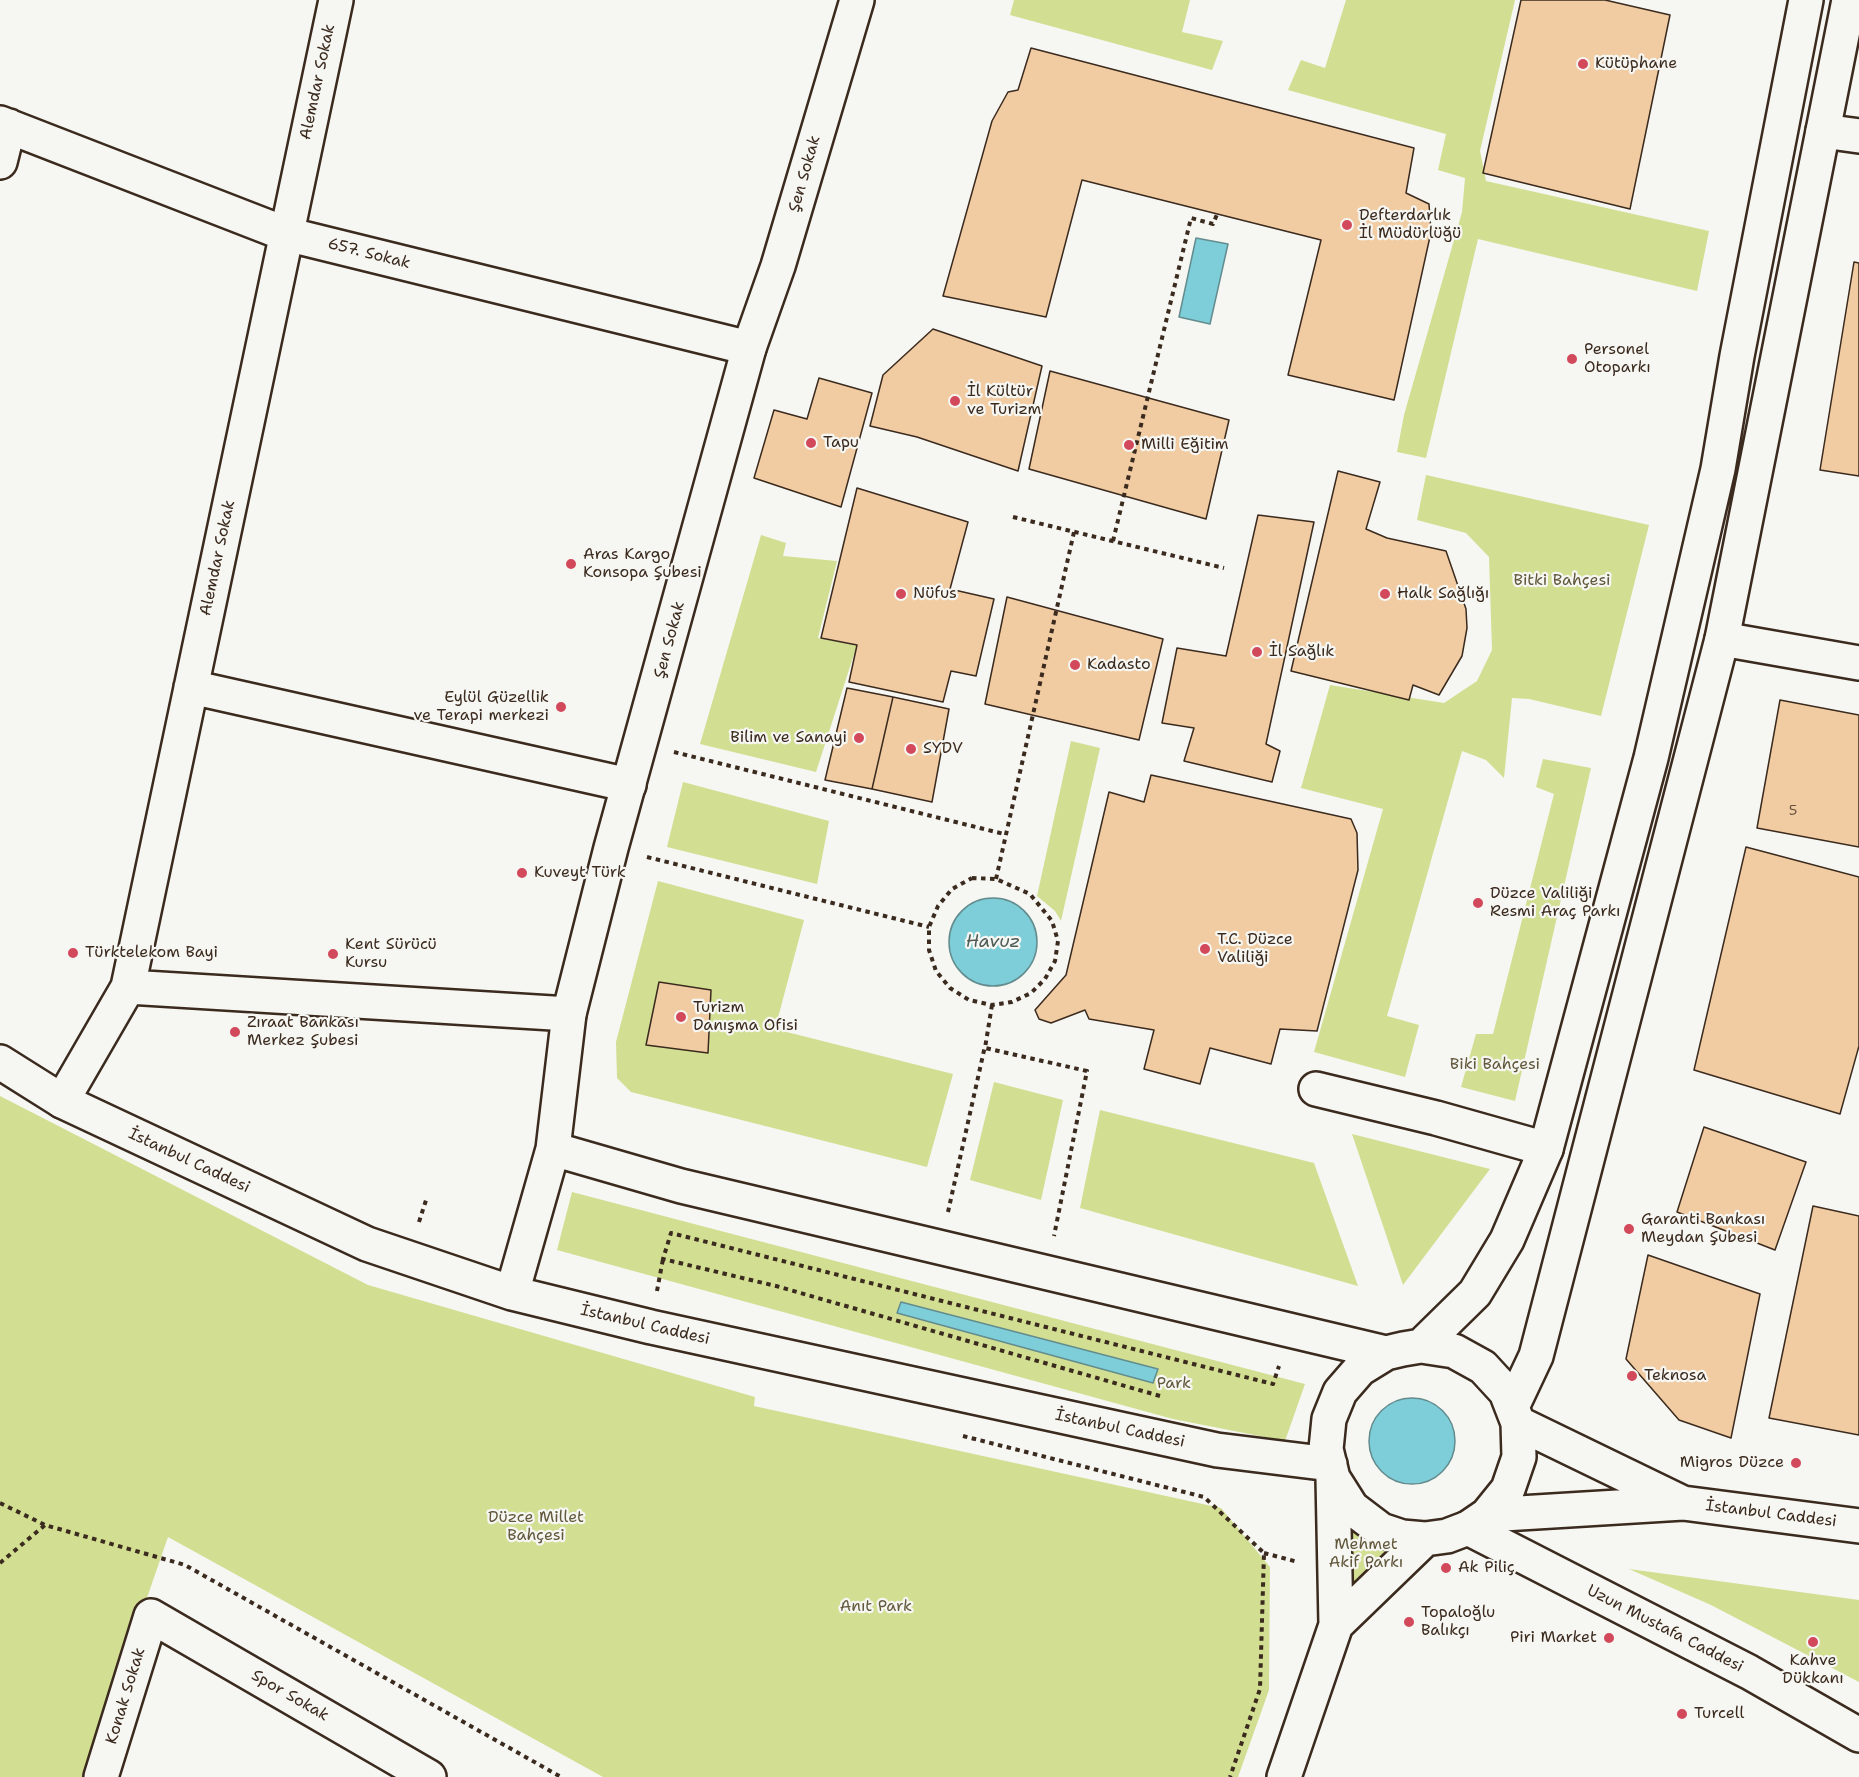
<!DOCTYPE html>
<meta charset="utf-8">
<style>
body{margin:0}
canvas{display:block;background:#f6f6f2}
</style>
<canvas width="1859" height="1777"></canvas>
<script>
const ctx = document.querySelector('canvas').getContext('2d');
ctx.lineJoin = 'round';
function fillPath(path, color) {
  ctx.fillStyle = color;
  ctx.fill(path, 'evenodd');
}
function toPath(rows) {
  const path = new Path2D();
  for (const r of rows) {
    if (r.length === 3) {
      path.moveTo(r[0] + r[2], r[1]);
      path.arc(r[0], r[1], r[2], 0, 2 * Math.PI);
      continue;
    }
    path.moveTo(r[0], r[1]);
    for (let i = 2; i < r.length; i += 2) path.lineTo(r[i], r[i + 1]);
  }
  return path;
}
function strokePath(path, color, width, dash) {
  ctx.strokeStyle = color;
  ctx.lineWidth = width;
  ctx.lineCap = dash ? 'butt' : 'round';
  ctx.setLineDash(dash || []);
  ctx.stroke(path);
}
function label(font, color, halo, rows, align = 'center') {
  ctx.font = font + ' "Shantell Sans",sans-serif';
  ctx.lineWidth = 4.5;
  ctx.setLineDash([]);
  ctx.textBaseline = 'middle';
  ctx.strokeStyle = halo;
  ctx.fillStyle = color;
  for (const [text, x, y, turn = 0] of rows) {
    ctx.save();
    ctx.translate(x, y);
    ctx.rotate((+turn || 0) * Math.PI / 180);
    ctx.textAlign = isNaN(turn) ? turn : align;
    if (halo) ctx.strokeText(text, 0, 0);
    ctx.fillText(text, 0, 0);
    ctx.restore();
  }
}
const green = toPath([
 [1014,0,1190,0,1182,32,1223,41,1212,70,1010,15],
 [1346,0,1515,0,1480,151,1486,181,1709,231,1697,291,1478,239,1426,458,1397,452,1404,415,1462,212,1465,178,1438,170,1446,134,1288,90,1301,60,1325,68],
 [1426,475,1649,525,1601,716,1529,699,1512,698,1504,778,1486,760,1462,751,1387,1016,1419,1025,1405,1077,1314,1052,1383,809,1301,788,1330,685,1444,703,1477,681,1492,650,1489,557,1466,533,1417,520],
 [761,535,786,543,783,556,837,561,818,638,857,645,816,772,700,744],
 [1071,741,1100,748,1061,921,1055,911,1037,896],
 [1543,759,1591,768,1515,1101,1461,1087,1476,1034,1493,1034,1554,794,1536,787],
 [683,782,829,821,817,884,667,847],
 [658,881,804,920,775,1029,953,1074,927,1167,631,1092,617,1078,616,1042],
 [994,1082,1063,1100,1041,1200,970,1180],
 [0,1096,368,1285,755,1397,754,1406,1221,1508,1270,1567,1269,1690,1238,1777,603,1777,168,1537,85,1777,0,1777],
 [1100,1110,1314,1163,1358,1286,1080,1208],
 [1352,1134,1490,1169,1403,1285],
 [572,1192,1305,1384,1285,1441,1173,1419,557,1250],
 [1349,1511,1413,1543,1340,1614],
 [1629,1569,1859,1600,1859,1682,1711,1605]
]);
const water = toPath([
 [1196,238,1228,244,1210,324,1179,317,1196,238],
 [993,942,44],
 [901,1302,1158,1369,1153,1383,897,1313,901,1302],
 [1412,1441,43]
]);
const building = toPath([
 [1521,0,1605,0,1670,15,1630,209,1483,173,1521,0],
 [1031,48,1414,148,1406,193,1429,204,1431,232,1394,400,1288,375,1321,240,1082,180,1046,317,943,296,992,121,1008,92,1018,90,1031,48],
 [1854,262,1859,263,1859,476,1820,470,1854,262],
 [933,329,1042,366,1018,471,917,437,870,426,883,375,933,329],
 [1050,371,1229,420,1206,519,1029,469,1050,371],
 [819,378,872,393,841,507,754,478,774,410,807,419,819,378],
 [1338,471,1380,482,1366,529,1387,538,1446,551,1466,609,1467,628,1462,656,1439,695,1413,685,1409,700,1291,671,1338,471],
 [857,488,968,522,950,589,994,599,976,676,951,671,943,702,849,682,857,645,821,638,857,488],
 [1258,515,1314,522,1266,744,1280,751,1272,782,1184,761,1194,728,1162,723,1177,648,1226,656,1258,515],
 [1007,597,1163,639,1139,740,985,704,1007,597],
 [847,688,893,697,872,789,825,780,847,688],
 [893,697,949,709,932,802,872,789,893,697],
 [1780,700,1859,715,1859,847,1757,828,1780,700],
 [1151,775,1351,819,1357,833,1358,870,1317,1031,1280,1029,1271,1064,1210,1048,1200,1084,1144,1069,1154,1030,1089,1019,1085,1010,1051,1023,1039,1019,1035,1010,1066,975,1109,792,1144,802,1151,775],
 [1746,847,1859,877,1859,1046,1840,1114,1694,1070,1746,847],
 [659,982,711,990,708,1053,646,1045,659,982],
 [1704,1127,1806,1162,1775,1250,1677,1212,1704,1127],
 [1813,1206,1859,1216,1859,1435,1769,1418,1813,1206],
 [1648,1255,1760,1294,1731,1438,1679,1420,1626,1359,1648,1255]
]);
const path = toPath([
 [1013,517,1224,568],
 [1113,541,1191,218,1213,224,1218,212],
 [674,752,1004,834],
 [647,857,929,927],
 [972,878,996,879,1030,894,1052,921,1058,941,1055,961,1045,979,1031,993,1012,1002,992,1005,969,1000,950,988,936,971,929,950,929,927,938,906,952,889,972,878],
 [996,879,1074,532],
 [992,1005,985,1048,1087,1071,1054,1236],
 [948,1212,985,1046],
 [419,1222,427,1197],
 [657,1291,663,1259],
 [1160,1396,776,1286,663,1259,671,1233,1273,1384,1279,1366],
 [963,1436,1204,1497,1264,1553,1260,1689,1230,1777],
 [0,1503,45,1525,185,1565,561,1777],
 [1264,1553,1298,1562],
 [0,1563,45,1525]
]);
const minor = toPath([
 [0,123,286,234,749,348],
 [1823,131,1859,136],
 [0,162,9,126],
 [1722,639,1859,663],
 [191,687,629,785],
 [128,987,569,1014],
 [1316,1089,1436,1118,1546,1149],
 [62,1101,128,987,336,0],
 [1468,1528,1749,1672,1859,1735],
 [101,1777,151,1616,429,1777]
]);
const major = toPath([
 [0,1062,62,1101,367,1244,512,1293,651,1327,1217,1450,1330,1464],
 [553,1149,681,1186,1386,1353],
 [512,1293,553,1149,569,1014,611,848,749,348,778,266,857,0],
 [1421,1346,1475,1293,1507,1240,1546,1149,1651,758,1718,469,1737,356,1806,0],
 [1512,1407,1536,1356,1722,639,1849,0],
 [1518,1423,1519,1457,1508,1489,1487,1515,1468,1528,1447,1536,1425,1539,1402,1537,1381,1530,1352,1508,1333,1478,1326,1449,1329,1419,1340,1392,1360,1369,1386,1353,1403,1349,1421,1346,1454,1351,1483,1367,1506,1392,1518,1423,1683,1503],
 [1487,1515,1683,1503,1859,1526],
 [1336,1625,1425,1539],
 [1284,1777,1336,1625,1333,1478]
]);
const markers = [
 [1583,64,6,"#d1495b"],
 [1347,225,6,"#d1495b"],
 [1572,359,6,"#d1495b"],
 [955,401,6,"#d1495b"],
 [811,443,6,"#d1495b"],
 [1129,445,6,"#d1495b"],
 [571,564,6,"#d1495b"],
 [901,594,6,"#d1495b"],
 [1385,594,6,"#d1495b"],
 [1257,652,6,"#d1495b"],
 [1075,665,6,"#d1495b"],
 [561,707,6,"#d1495b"],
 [859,738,6,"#d1495b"],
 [911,749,6,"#d1495b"],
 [522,873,6,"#d1495b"],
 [1478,903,6,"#d1495b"],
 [1205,949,6,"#d1495b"],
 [73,953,6,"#d1495b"],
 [333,954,6,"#d1495b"],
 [681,1017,6,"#d1495b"],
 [235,1032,6,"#d1495b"],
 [1629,1229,6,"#d1495b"],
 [1632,1376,6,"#d1495b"],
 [1796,1463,6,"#d1495b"],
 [1446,1568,6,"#d1495b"],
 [1409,1622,6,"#d1495b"],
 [1609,1638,6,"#d1495b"],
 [1813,1642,6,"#d1495b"],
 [1682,1714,6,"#d1495b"]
];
const numberNames = [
 ["5",1793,811]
];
const poiNames = [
 ["Kütüphane",1595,64],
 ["Defterdarlık",1359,216],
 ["İl Müdürlüğü",1359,234],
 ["Personel",1584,350],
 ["Otoparkı",1584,368],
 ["İl Kültür",967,392],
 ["ve Turizm",967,410],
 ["Tapu",823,443],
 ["Milli Eğitim",1141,445],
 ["Aras Kargo",583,555],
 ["Konsopa Şubesi",583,573],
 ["Nüfus",913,594],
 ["Halk Sağlığı",1397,594],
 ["İl Sağlık",1269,652],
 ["Kadasto",1087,665],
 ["Eylül Güzellik",549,698,"right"],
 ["ve Terapi merkezi",549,716,"right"],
 ["Bilim ve Sanayi",847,738,"right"],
 ["SYDV",923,749],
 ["Kuveyt Türk",534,873],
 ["Düzce Valiliği",1490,894],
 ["Resmi Araç Parkı",1490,912],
 ["T.C. Düzce",1217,940],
 ["Valiliği",1217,958],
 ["Kent Sürücü",345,945],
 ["Kursu",345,963],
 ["Türktelekom Bayi",85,953],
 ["Turizm",693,1008],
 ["Danışma Ofisi",693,1026],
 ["Zıraat Bankası",247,1023],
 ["Merkez Şubesi",247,1041],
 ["Garanti Bankası",1641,1220],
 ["Meydan Şubesi",1641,1238],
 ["Teknosa",1644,1376],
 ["Migros Düzce",1784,1463,"right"],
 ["Ak Piliç",1458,1568],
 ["Topaloğlu",1421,1613],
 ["Balıkçı",1421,1631],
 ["Piri Market",1597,1638,"right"],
 ["Kahve",1813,1661,"center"],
 ["Dükkanı",1813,1679,"center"],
 ["Turcell",1694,1714]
];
const streetNames = [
 ["Alemdar Sokak",318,82,-78],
 ["Şen Sokak",805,174,-74],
 ["657. Sokak",369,254,14],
 ["Alemdar Sokak",218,558,-78],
 ["Şen Sokak",670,640,-75],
 ["İstanbul Caddesi",189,1161,25],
 ["İstanbul Caddesi",645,1325,13],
 ["İstanbul Caddesi",1120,1429,12],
 ["İstanbul Caddesi",1771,1514,7],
 ["Uzun Mustafa Caddesi",1665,1629,27],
 ["Konak Sokak",126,1696,-73],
 ["Spor Sokak",290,1696,30]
];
const parkNames = [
 ["Bitki Bahçesi",1562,581],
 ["Biki Bahçesi",1495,1065],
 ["Park",1174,1384],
 ["Düzce Millet",536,1518],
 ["Bahçesi",536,1536],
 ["Mehmet",1366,1545],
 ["Akif Parkı",1366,1563],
 ["Anıt Park",876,1607]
];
const waterNames = [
 ["Havuz",993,942]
];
fillPath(green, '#d2df92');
fillPath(water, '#7eced9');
strokePath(water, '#638c8e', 1.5);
fillPath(building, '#f1cca2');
strokePath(building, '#3b2a1e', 1.5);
strokePath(minor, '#3b2a1e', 38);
strokePath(major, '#3b2a1e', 38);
strokePath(path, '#3b2a1e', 4, [4.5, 4.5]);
strokePath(minor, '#f6f6f2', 33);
strokePath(major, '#f6f6f2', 33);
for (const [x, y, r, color] of markers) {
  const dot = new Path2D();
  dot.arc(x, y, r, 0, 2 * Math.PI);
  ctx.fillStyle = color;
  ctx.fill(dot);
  strokePath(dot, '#f6f6f2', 2);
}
label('14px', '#68523f', null, numberNames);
label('16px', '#3b2a1e', '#f6f6f2', poiNames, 'left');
label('16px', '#3b2a1e', '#f6f6f2', streetNames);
label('16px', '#61573b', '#f6f6f2', parkNames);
label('italic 18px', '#4f5b56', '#f6f6f2', waterNames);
</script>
